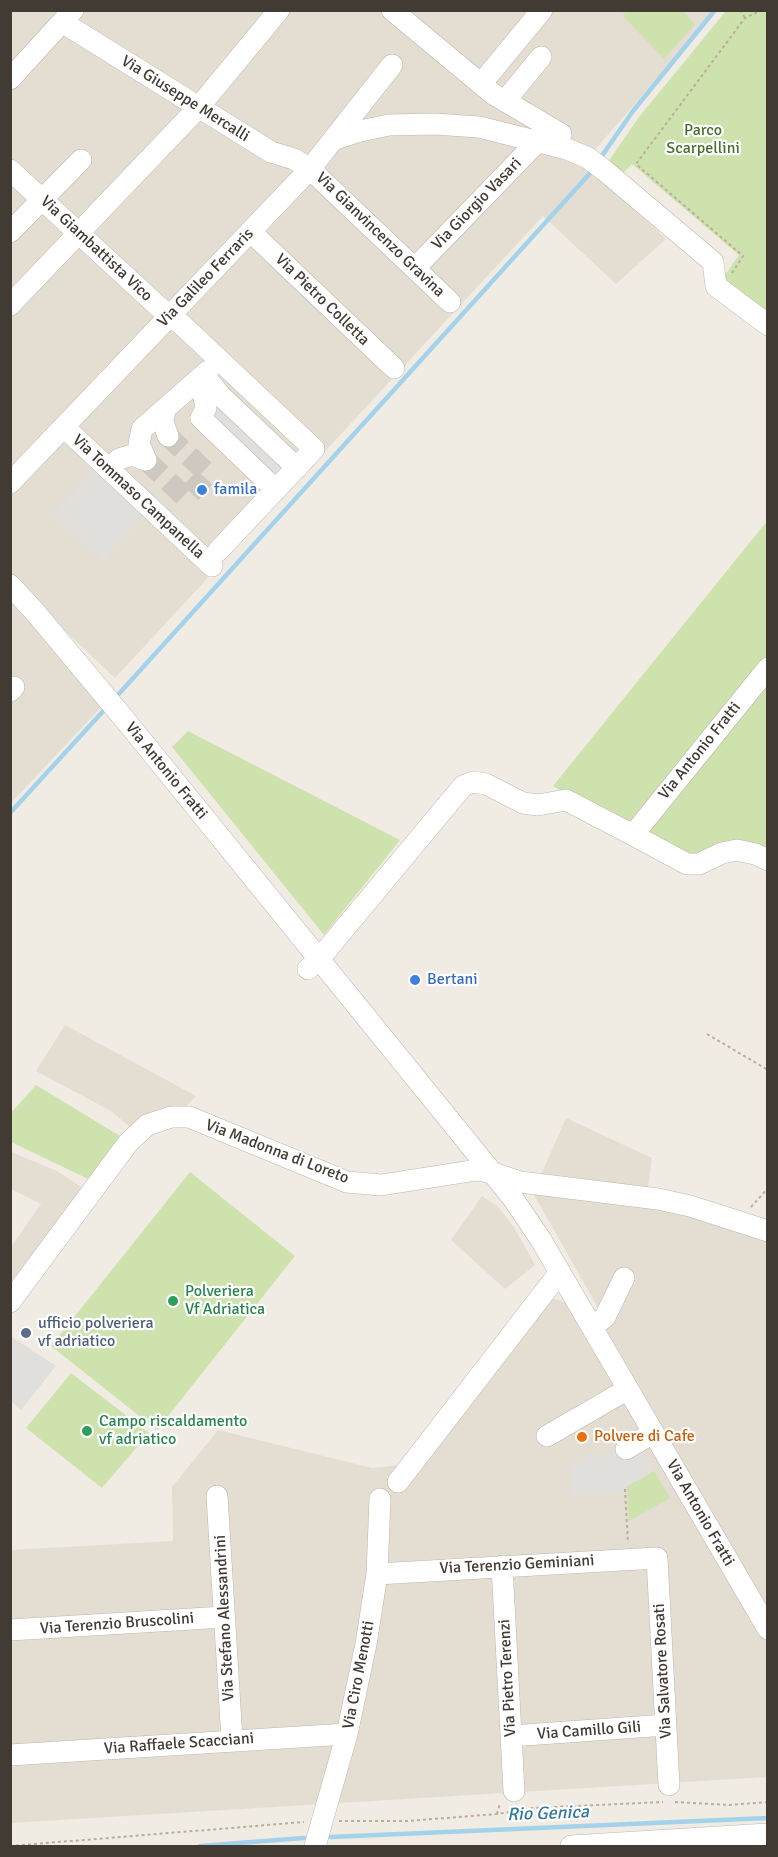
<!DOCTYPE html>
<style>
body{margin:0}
#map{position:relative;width:778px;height:1857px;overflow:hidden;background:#f0ece3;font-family:Signika,sans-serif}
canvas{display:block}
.frame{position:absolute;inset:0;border:12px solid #423b34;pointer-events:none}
</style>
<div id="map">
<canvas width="778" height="1857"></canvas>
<div class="frame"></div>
</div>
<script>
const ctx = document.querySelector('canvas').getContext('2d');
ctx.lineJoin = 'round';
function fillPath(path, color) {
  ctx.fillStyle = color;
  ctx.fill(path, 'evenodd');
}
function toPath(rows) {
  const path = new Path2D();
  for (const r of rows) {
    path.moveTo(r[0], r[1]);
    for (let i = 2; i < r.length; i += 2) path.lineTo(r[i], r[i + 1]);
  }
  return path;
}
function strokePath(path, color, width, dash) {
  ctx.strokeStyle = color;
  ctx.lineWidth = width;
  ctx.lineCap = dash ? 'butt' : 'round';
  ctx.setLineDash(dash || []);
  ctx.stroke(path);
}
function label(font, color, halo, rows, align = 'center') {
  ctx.font = font + ' Signika,sans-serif';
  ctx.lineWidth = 4.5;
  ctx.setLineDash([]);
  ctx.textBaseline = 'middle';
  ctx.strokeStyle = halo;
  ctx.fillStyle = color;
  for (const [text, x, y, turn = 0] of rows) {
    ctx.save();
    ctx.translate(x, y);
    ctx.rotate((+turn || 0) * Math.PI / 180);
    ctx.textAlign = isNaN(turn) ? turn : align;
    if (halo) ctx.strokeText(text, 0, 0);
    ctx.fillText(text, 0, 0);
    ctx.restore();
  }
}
const residential = toPath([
 [10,11,716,11,584,162,666,239,616,284,543,216,115,678,11,580],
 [10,598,105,703,11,803,10,803],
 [65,1025,196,1096,183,1110,131,1128,111,1111,36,1071],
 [566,1118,652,1158,646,1204,767,1239,767,1777,11,1823,11,1550,173,1541,172,1487,218,1430,372,1468,420,1463,544,1302,554,1299,601,1313,533,1193],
 [11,1152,57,1171,89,1192,11,1295,11,1247,41,1204,11,1189],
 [482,1196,498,1207,514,1227,535,1265,505,1289,451,1240]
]);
const green = toPath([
 [628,11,683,11,695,24,664,59,623,16],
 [726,11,767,11,767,319,720,282,739,255,632,164,622,174,608,162,639,117],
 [767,521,767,659,638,821,618,824,553,786],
 [767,676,767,854,690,860,640,835],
 [188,731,400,840,324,935,172,747],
 [36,1085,120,1136,88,1179,11,1142,11,1113],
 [190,1172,295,1256,157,1430,51,1346],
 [71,1373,149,1433,102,1488,26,1428],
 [654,1471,670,1498,629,1521,627,1486]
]);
const parking = toPath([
 [215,398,287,467,274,480,206,414],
 [97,467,146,514,103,560,53,514],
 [12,1337,56,1366,21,1410,11,1401],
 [630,1428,654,1471,627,1486,623,1491,571,1495,570,1472,573,1465,595,1453,599,1458,614,1450,609,1440]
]);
const stream = toPath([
 [599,160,633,111,715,10],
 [116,697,593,170],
 [10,813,106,708],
 [331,1837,768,1818],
 [200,1846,304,1838]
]);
const minorTunnel = toPath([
 [146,460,186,498,208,474,168,436]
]);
const path = toPath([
 [619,10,623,13,625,10],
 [740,10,745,18],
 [732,273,743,256,636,164,745,18,762,10],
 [707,1034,768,1070],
 [751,1207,768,1188],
 [625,1489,628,1543],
 [675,1802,729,1805,768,1802],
 [497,1814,500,1803],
 [339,1821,407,1821,497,1814,533,1808,663,1802],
 [10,1846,304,1822]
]);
const minor = toPath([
 [392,10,493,94,561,134],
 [62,22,271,152,294,159,310,169,450,302],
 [10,79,73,10],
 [481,84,542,10],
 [505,101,541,57],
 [335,139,360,131,389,125,434,124,479,127,567,149,588,158,604,170,713,262,716,286,768,325],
 [10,170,160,308,180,323,314,449,218,551],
 [10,232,81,160],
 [251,232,394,368],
 [415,268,538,141],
 [10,305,198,108,279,10],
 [204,375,202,386,206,408,201,418,276,490],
 [204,375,220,395,297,468],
 [165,410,163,422,168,436],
 [64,427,212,566],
 [146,460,139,444,142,429,208,371],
 [109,470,119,459,132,455,146,460],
 [10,483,310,169,392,65],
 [10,585,35,612,126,721,512,1197,541,1240,768,1629],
 [10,691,14,687],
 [633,835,687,864,699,864,722,853,737,850,755,854,768,860],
 [308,969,320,958,463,786,473,782,486,784,523,803,538,805,566,800,633,835,768,668],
 [10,1302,128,1143,147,1125,171,1117,189,1117,347,1182,381,1185,477,1170,493,1173,520,1182,658,1199,690,1206,768,1231],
 [592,1327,605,1317,624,1278],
 [547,1436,628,1389],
 [626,1449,653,1433],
 [398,1482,560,1272],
 [217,1496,232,1740],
 [502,1566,514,1791],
 [377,1574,657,1558,669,1785],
 [10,1630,224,1617],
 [511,1736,666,1725],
 [10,1755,347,1734],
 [315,1846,347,1734,366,1644,377,1574,380,1499],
 [571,1846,768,1834]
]);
const markers = [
 [202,490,6,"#3f7fe0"],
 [415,980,6,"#3f7fe0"],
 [173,1301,6,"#2e9e5b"],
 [26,1333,6,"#5c6f8a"],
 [87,1431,6,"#2e9e5b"],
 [582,1437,6,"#e8710a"]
];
const streetNames = [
 ["Via Giuseppe Mercalli",185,99,32],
 ["Via Giorgio Vasari",477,204,-46],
 ["Via Gianvincenzo Gravina",380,235,44],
 ["Via Giambattista Vico",96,249,43],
 ["Via Galileo Ferraris",206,278,-46],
 ["Via Pietro Colletta",322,300,44],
 ["Via Tommaso Campanella",138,497,43],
 ["Via Antonio Fratti",700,751,-51],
 ["Via Antonio Fratti",166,771,51],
 ["Via Madonna di Loreto",277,1152,21],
 ["Via Antonio Fratti",700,1513,60],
 ["Via Terenzio Geminiani",517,1565,-3],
 ["Via Stefano Alessandrini",225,1618,-93],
 ["Via Terenzio Bruscolini",117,1624,-4],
 ["Via Salvatore Rosati",663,1671,-93],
 ["Via Ciro Menotti",359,1675,-79],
 ["Via Pietro Terenzi",508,1678,-93],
 ["Via Camillo Gili",589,1731,-4],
 ["Via Raffaele Scacciani",179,1744,-4]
];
const parkNames = [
 ["Parco",703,131],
 ["Scarpellini",703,149]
];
const shopNames = [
 ["famila",214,490],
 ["Bertani",427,980]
];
const leisureNames = [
 ["Polveriera",185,1292],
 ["Vf Adriatica",185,1310],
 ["Campo riscaldamento",99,1422],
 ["vf adriatico",99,1440]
];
const serviceNames = [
 ["ufficio polveriera",38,1324],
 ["vf adriatico",38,1342]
];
const foodNames = [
 ["Polvere di Cafe",594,1437]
];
const waterNames = [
 ["Rio Genica",548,1814,-2]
];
fillPath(residential, '#e4ddd2');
fillPath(green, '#cee2ae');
fillPath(parking, '#e1dfdc');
strokePath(stream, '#a3d2ea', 4.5);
strokePath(minorTunnel, '#cdc9c0', 21, [21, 10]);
strokePath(minor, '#beb5aa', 22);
strokePath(path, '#bcad99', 2, [3, 3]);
strokePath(minor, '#fff', 21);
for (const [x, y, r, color] of markers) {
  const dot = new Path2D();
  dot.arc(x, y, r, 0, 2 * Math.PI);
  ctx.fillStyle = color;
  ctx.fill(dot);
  strokePath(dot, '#fff', 2);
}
label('16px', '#423b34', '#fff', streetNames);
label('16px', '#4a6f2c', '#fff', parkNames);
label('16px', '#366cbe', '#fff', shopNames, 'left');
label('16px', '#27864d', '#fff', leisureNames, 'left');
label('16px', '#4e5e75', '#fff', serviceNames, 'left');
label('16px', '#c56008', '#fff', foodNames, 'left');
label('italic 18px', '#34799e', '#fff', waterNames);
</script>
